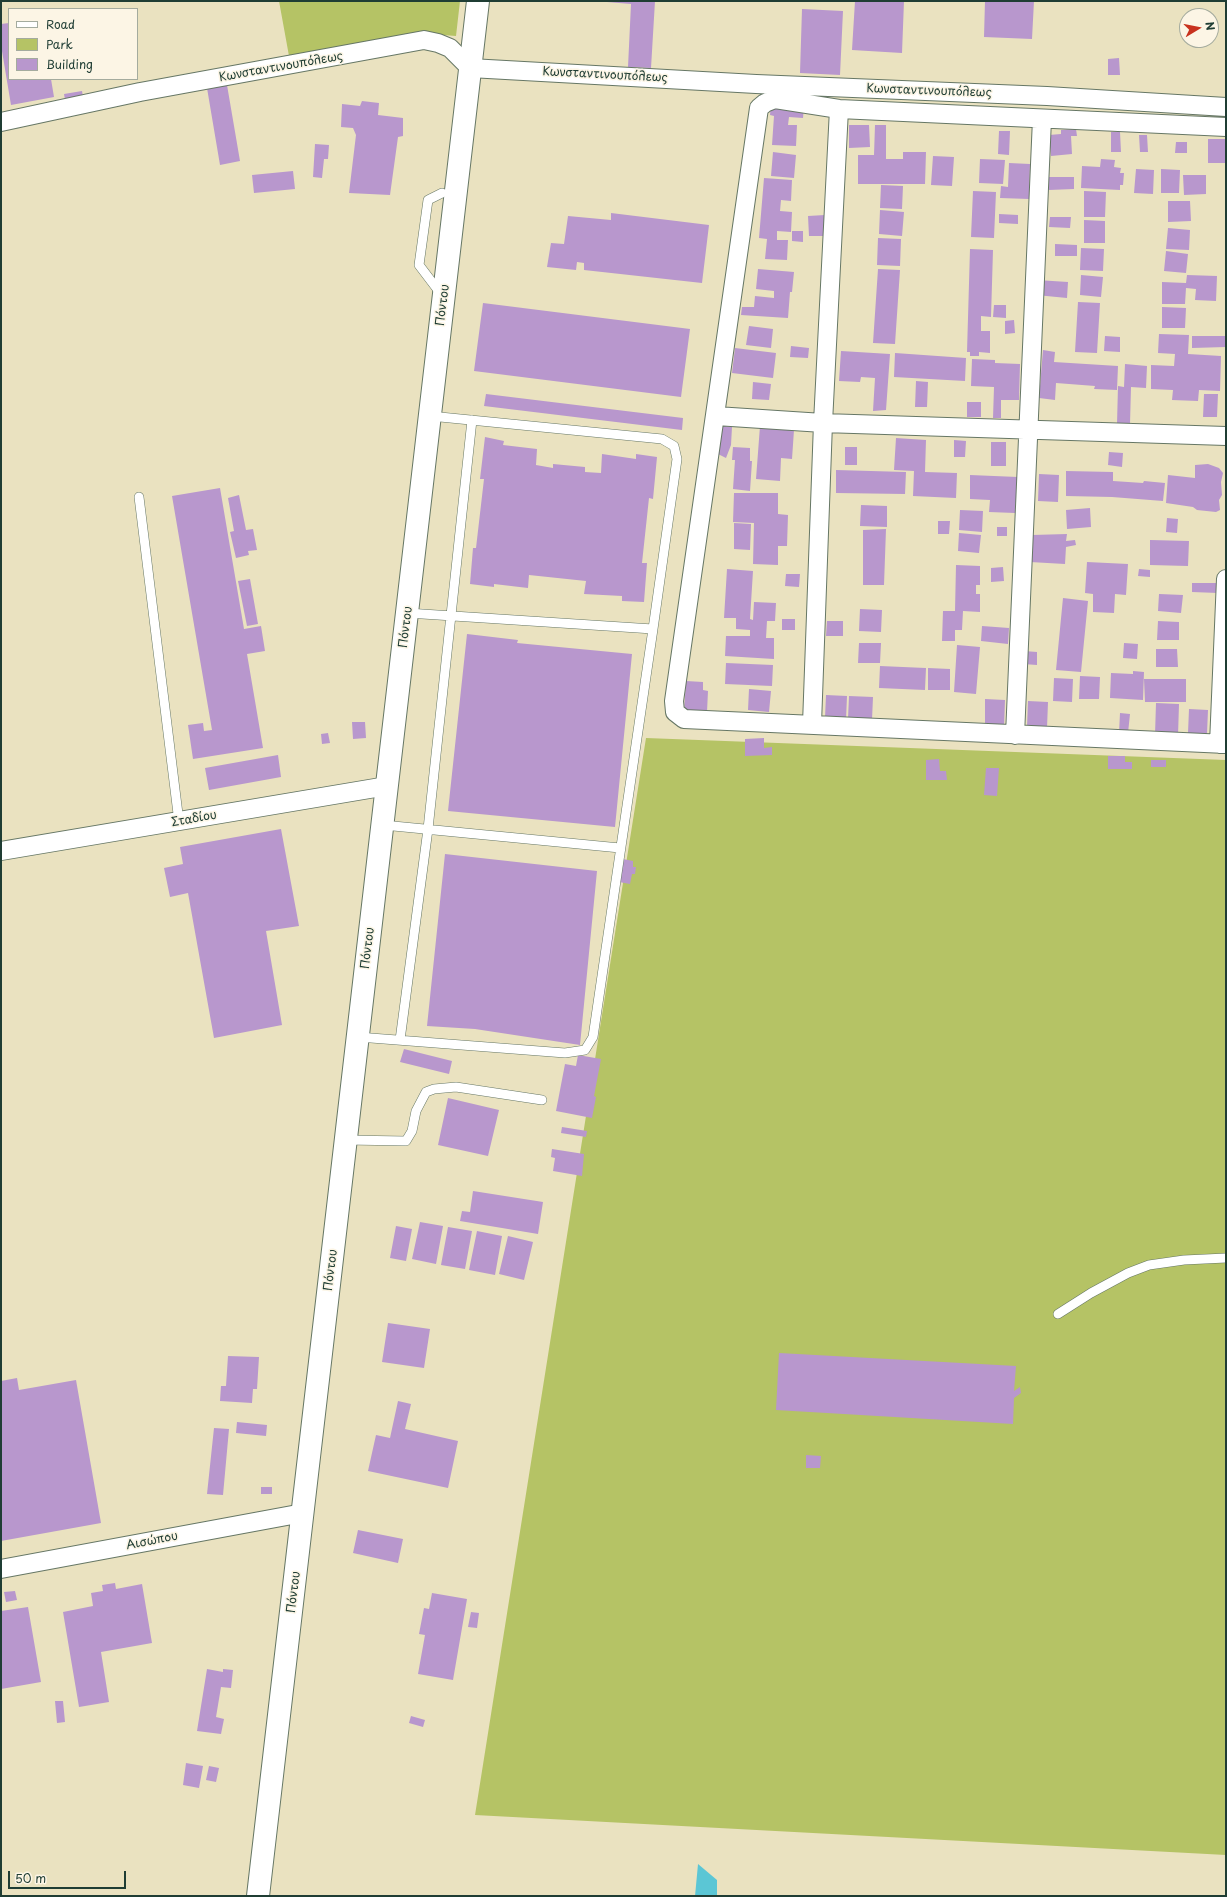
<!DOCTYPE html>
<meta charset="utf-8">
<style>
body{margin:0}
#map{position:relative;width:1227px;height:1897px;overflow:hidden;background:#eae2c0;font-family:"Playpen Sans",sans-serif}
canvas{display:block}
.frame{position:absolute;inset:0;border:2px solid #1f3d34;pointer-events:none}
.legend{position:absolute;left:8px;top:8px;width:130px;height:72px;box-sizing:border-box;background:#fcf5e5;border:1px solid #a4ab9e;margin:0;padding:5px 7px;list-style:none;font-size:12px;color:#1f3d34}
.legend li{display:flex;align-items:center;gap:8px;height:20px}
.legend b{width:20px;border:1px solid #a4ab9e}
.north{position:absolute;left:1179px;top:8px;width:40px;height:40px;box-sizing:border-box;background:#fcf5e5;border:1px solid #a4ab9e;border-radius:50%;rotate:80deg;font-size:11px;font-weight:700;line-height:16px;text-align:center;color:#1f3d34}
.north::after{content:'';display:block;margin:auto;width:14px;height:18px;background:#c8321e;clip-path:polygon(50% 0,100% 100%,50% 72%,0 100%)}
.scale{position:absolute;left:8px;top:1871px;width:118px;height:18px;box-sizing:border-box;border:2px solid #1f3d34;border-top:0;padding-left:5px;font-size:12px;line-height:14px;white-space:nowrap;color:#1f3d34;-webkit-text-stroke:3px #fcf5e5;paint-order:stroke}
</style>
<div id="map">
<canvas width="1227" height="1897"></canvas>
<div class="frame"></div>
<ul class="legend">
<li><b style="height:5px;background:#fff"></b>Road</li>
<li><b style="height:11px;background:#b5c365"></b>Park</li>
<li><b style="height:11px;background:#b897cd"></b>Building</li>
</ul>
<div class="north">N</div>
<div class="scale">50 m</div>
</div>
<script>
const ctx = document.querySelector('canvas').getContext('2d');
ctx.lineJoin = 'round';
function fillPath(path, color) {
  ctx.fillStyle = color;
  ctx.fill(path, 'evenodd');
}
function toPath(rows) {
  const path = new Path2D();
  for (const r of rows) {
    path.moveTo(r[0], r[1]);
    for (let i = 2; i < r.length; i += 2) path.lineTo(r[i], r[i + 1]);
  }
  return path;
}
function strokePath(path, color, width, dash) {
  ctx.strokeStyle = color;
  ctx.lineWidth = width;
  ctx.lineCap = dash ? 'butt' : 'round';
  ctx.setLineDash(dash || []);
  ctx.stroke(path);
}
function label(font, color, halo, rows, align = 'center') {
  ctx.font = font + ' "Playpen Sans",sans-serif';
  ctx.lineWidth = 3;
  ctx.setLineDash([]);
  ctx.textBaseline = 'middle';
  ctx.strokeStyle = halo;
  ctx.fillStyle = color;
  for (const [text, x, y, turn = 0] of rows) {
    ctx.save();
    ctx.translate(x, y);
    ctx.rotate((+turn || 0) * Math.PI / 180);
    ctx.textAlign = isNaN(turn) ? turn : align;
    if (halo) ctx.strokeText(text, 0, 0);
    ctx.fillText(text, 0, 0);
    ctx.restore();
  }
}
const green = toPath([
 [279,1,460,1,456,36,417,33,289,56],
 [646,738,1226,760,1226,1855,475,1815]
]);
const water = toPath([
 [698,1864,717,1880,717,1896,695,1896]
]);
const building = toPath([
 [595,1,655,1,651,68,628,67,631,4],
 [855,1,904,1,902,53,852,50],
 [985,1,1034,1,1032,39,984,37],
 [802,9,843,11,840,75,800,73],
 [9,23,9,79,51,79,54,97,11,105,1,45,1,24],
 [1119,58,1120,75,1108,75,1108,59],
 [227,85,240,161,220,165,207,88],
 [82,91,84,102,66,105,64,94],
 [362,101,379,103,378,115,403,118,403,136,398,137,390,195,349,193,356,135,353,128,341,127,342,104,360,106],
 [771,103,804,106,803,118,789,117,788,125,797,125,796,146,772,145,774,116,770,115],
 [849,125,869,125,870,147,849,148],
 [875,125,886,125,886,159,903,159,903,152,926,152,925,184,858,184,858,155,874,155],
 [1076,129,1077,136,1071,136,1072,154,1051,156,1049,135,1061,134,1061,130],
 [999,131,1010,131,1009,155,998,154],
 [1111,132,1120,132,1121,152,1111,152],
 [1139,135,1147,135,1148,152,1140,152],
 [1208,139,1226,139,1226,163,1208,163],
 [1176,142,1187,142,1187,153,1175,153],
 [315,144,329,145,328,159,324,159,322,178,313,177],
 [773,152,796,155,794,178,771,176],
 [933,156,954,157,952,186,931,185],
 [980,159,1005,160,1003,184,979,183],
 [1101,159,1115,160,1114,167,1121,168,1120,173,1124,173,1123,185,1120,185,1120,190,1081,188,1082,166,1100,167],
 [1009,163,1030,164,1029,199,1000,198,1001,186,1008,187],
 [1136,169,1154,170,1153,194,1134,193],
 [1161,169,1180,170,1179,193,1161,193],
 [293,171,295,189,254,193,252,175],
 [1183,175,1206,175,1206,194,1184,195],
 [1049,177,1074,177,1074,189,1049,190],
 [764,178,792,180,791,201,781,200,780,211,792,212,791,232,777,231,777,240,788,240,787,260,765,259,767,239,759,238],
 [881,185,903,186,902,209,880,208],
 [973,191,996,192,994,238,971,237],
 [1084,191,1106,192,1105,217,1084,217],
 [1168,201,1190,201,1191,221,1168,222],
 [880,210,904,212,902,236,879,234],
 [611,213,709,225,702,283,584,270,584,263,577,262,576,270,547,267,551,243,564,244,568,216,611,220],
 [999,214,1018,215,1018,224,999,223],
 [825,215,826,236,809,236,808,216],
 [1050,217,1071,217,1070,228,1049,227],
 [1084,220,1105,221,1105,243,1084,243],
 [1168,228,1190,230,1189,250,1166,249],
 [792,231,803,231,803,242,792,241],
 [878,238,901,239,900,266,877,265],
 [1055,244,1077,245,1077,256,1055,256],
 [1081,248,1104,249,1103,271,1080,270],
 [970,249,993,250,991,317,981,316,981,331,990,331,990,353,979,352,979,356,970,356,970,352,967,352],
 [1166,251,1188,254,1186,273,1164,271],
 [758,269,794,272,792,292,790,292,788,318,741,315,742,307,754,307,755,296,774,298,774,291,756,289],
 [878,269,900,270,895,344,873,343],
 [1081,275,1103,277,1101,297,1080,295],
 [1187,275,1217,276,1216,301,1195,300,1196,289,1186,288,1185,304,1162,304,1162,282,1186,283],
 [1037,280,1068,282,1067,298,1036,295],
 [1078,302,1100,303,1097,353,1075,352],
 [483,303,690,329,681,397,474,371],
 [994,305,1006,305,1006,318,993,317],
 [1162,307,1186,308,1185,328,1162,328],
 [1014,320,1015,333,1005,334,1005,321],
 [749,326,773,329,771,348,746,345],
 [1159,334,1189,335,1188,354,1221,356,1220,391,1199,390,1198,401,1172,400,1173,390,1151,389,1151,365,1174,366,1175,354,1158,353],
 [1105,336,1120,337,1120,352,1104,351],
 [1192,336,1226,336,1226,347,1192,348],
 [791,346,809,348,808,358,790,357],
 [735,348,776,353,773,378,732,373],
 [1043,350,1055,352,1054,362,1118,366,1117,390,1094,389,1095,386,1056,383,1055,400,1039,398],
 [841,351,890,354,886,410,873,411,875,378,861,377,860,382,839,381],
 [895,353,966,358,965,381,894,377],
 [972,359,995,360,995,363,1020,364,1019,400,1001,400,1001,418,993,418,994,387,971,386],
 [1125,364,1147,366,1146,388,1131,387,1130,424,1117,424,1118,386,1124,387],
 [916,381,928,382,927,407,915,407],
 [753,382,771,384,769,400,752,399],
 [486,394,683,418,682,430,484,406],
 [1204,394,1218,394,1217,417,1203,417],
 [967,402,981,402,981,417,967,417],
 [723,426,732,427,731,445,726,458,718,454],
 [760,426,794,430,792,459,781,458,780,481,756,479],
 [485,437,504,441,503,445,537,449,536,465,553,468,553,464,585,467,585,472,601,473,602,454,636,459,636,454,657,457,653,499,649,498,642,563,647,563,644,602,622,601,622,596,584,594,586,581,529,575,528,588,494,584,494,587,470,584,473,548,476,548,484,479,480,479],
 [896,438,926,440,925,472,957,473,956,498,913,496,914,471,894,470],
 [954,440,966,441,965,457,954,457],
 [991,442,1006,442,1006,466,991,466],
 [733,447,750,448,750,461,752,461,750,491,733,489,735,460,732,460],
 [845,447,857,447,857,465,845,465],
 [1109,452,1123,453,1122,467,1108,465],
 [1208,464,1219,468,1223,473,1221,482,1222,495,1219,500,1220,510,1216,512,1197,510,1193,507,1166,503,1168,475,1195,478,1195,465],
 [836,470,906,472,905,494,836,493],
 [1066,471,1113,472,1113,481,1143,483,1144,481,1165,483,1163,501,1112,497,1066,496],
 [1039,474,1059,475,1058,502,1038,501],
 [970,475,1018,477,1015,513,989,512,990,500,970,499],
 [220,488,244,629,261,626,265,651,247,654,263,748,193,759,188,725,203,723,204,731,212,730,172,496],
 [734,493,778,493,778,514,788,515,787,546,778,546,778,565,753,564,754,523,733,522],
 [239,495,246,530,253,529,257,550,248,551,249,555,236,558,230,532,234,531,228,498],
 [861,505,887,506,887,527,860,526],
 [1090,508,1091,527,1067,529,1066,510],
 [960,510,983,511,982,532,959,530],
 [1167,518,1178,519,1177,533,1166,532],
 [938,521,950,521,949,534,938,534],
 [734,523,751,524,750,550,734,549],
 [997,527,1007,527,1007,536,997,536],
 [886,529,884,585,863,585,863,530],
 [959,533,981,535,979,553,958,551],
 [1067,534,1066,541,1075,540,1076,545,1066,547,1065,564,1030,562,1032,535],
 [1150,540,1189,541,1188,566,1150,565],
 [1087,562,1128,564,1126,595,1115,594,1114,613,1093,612,1093,594,1085,593],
 [956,565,980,566,980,585,976,585,976,594,980,594,980,612,963,611,962,630,955,630,955,641,942,641,943,611,955,611],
 [1003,567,1004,581,991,582,991,568],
 [727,569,753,571,750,619,753,620,754,602,776,603,775,621,767,621,766,638,774,638,774,659,725,656,726,636,750,636,750,630,736,629,736,618,724,618],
 [1139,569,1150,570,1150,577,1138,576],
 [786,574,800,574,799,587,785,586],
 [250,579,258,624,247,626,238,581],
 [1192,583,1218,583,1218,593,1192,592],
 [1159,594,1183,595,1181,613,1158,611],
 [1063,598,1088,601,1081,672,1056,670],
 [860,609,882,610,881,632,859,631],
 [782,619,795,619,795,630,782,630],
 [827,621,843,621,843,636,826,636],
 [1158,621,1179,622,1179,640,1157,640],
 [982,626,1009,628,1008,644,981,641],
 [467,634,518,640,517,643,632,654,615,827,448,811],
 [859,643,881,643,880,663,858,663],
 [1124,643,1138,644,1137,659,1123,658],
 [957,645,980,647,976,694,954,692],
 [1156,649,1177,649,1178,667,1156,667],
 [1024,651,1037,652,1037,665,1023,664],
 [726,663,773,665,772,686,725,684],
 [880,666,926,668,925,690,879,688],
 [928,668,950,669,950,690,928,690],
 [1133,671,1144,672,1143,700,1110,698,1111,673,1133,674],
 [1080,676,1100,677,1099,699,1079,699],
 [1054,678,1073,679,1072,702,1053,701],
 [1144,679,1186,679,1186,702,1145,702],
 [686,681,703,682,703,690,708,691,707,712,684,711],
 [749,689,771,691,769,712,748,710],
 [826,695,847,696,846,720,825,718],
 [849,696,873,697,872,720,848,719],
 [985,699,1005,700,1004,728,985,727],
 [1028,701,1048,702,1047,728,1027,727],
 [1156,703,1179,704,1178,736,1155,735],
 [1189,709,1208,710,1207,734,1188,733],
 [1120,713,1130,714,1128,733,1119,733],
 [352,722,365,722,366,738,353,739],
 [328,733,330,743,322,744,321,734],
 [764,738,764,748,772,747,772,755,745,756,745,739],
 [278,755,281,777,209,790,205,768],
 [1108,756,1125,756,1125,762,1132,762,1132,769,1108,769],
 [939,759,940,771,946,771,947,780,926,780,926,760],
 [1151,760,1166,760,1166,767,1151,767],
 [986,768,999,768,997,796,984,795],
 [281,829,299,926,266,931,282,1025,214,1038,188,893,170,897,164,868,183,864,180,847],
 [445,854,597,871,580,1045,475,1029,427,1026],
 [623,859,633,861,633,867,636,867,635,874,632,874,630,884,619,882],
 [404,1049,452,1061,449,1074,400,1062],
 [578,1055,601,1059,594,1096,596,1097,592,1118,556,1111,565,1064,576,1066],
 [448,1098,499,1110,488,1156,438,1145],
 [562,1127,587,1131,586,1137,561,1133],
 [552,1149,584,1154,582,1176,553,1171,555,1158,551,1157],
 [473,1191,543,1202,538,1234,460,1221,462,1211,470,1212],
 [420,1222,443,1226,436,1264,412,1259],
 [396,1226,412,1229,406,1261,390,1258],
 [448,1227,472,1231,465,1269,441,1265],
 [477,1231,502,1236,495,1275,469,1270],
 [508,1236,533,1242,524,1280,499,1274],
 [388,1323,430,1329,424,1368,382,1362],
 [779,1353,1016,1366,1014,1391,1020,1387,1021,1393,1014,1398,1013,1424,776,1410],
 [228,1356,259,1357,257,1389,253,1389,252,1403,220,1401,221,1386,226,1386],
 [17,1378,19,1390,76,1380,101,1523,1,1541,1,1381],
 [398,1401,411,1404,405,1429,458,1441,448,1488,368,1471,376,1435,390,1438],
 [237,1422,267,1425,266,1436,236,1433],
 [214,1428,229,1429,223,1495,207,1494],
 [806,1455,821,1456,820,1468,806,1468],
 [261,1487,272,1487,272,1494,261,1494],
 [358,1530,403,1539,398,1563,353,1553],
 [115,1583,116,1589,142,1584,152,1643,101,1652,109,1702,79,1707,63,1612,93,1606,91,1593,103,1591,102,1585],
 [15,1591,17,1600,6,1602,4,1592],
 [432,1593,467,1599,453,1680,418,1674,425,1635,419,1634,424,1608,429,1609],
 [28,1607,41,1682,1,1689,1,1611],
 [471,1612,479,1613,477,1628,468,1627],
 [207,1669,223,1672,223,1669,233,1670,231,1688,221,1687,216,1717,224,1719,221,1734,197,1731],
 [55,1701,63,1701,65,1722,57,1723],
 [411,1716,425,1720,423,1727,409,1723],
 [186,1763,203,1766,199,1788,183,1785],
 [209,1766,219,1768,216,1782,206,1780]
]);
const service = toPath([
 [441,294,419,265,428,200,442,193],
 [139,497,179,822],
 [407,613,653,629,677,459,674,446,662,439,430,416],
 [383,825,620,848],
 [358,1037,565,1053,585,1050,593,1037,653,629],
 [400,1040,428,829,472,420],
 [346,1140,406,1141,412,1131,416,1111,426,1092,434,1089,456,1087,542,1100],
 [1058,1314,1091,1293,1128,1273,1149,1265,1184,1260,1226,1258]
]);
const minor = toPath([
 [1,122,140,92,424,40,438,43,450,48,470,68,756,84,1047,96,1226,107],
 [1226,127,839,109,775,99,765,103,759,108,674,701,675,712,684,719,1226,744],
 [716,416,823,423,1226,436],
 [812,724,823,423,839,109],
 [1015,735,1042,119],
 [1219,744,1226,579],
 [1,851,387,786],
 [1,1569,303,1513]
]);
const tertiary = toPath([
 [258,1896,478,1]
]);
const streetNames = [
 ["Κωνσταντινουπόλεως",281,67,-10],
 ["Κωνσταντινουπόλεως",605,75,3],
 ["Κωνσταντινουπόλεως",929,91,2],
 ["Πόντου",443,305,-83],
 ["Πόντου",406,627,-83],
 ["Σταδίου",194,819,-10],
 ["Πόντου",368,948,-83],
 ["Πόντου",331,1270,-83],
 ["Αισώπου",152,1541,-11],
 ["Πόντου",294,1592,-83]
];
fillPath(green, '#b5c365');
fillPath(water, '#5bc6d5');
fillPath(building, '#b897cd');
strokePath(service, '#667765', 10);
strokePath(minor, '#667765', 20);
strokePath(tertiary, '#667765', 24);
strokePath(service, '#fff', 9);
strokePath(minor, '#fff', 18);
strokePath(tertiary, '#fff', 22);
label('12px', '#1f3d34', '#fcf5e5', streetNames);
</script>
